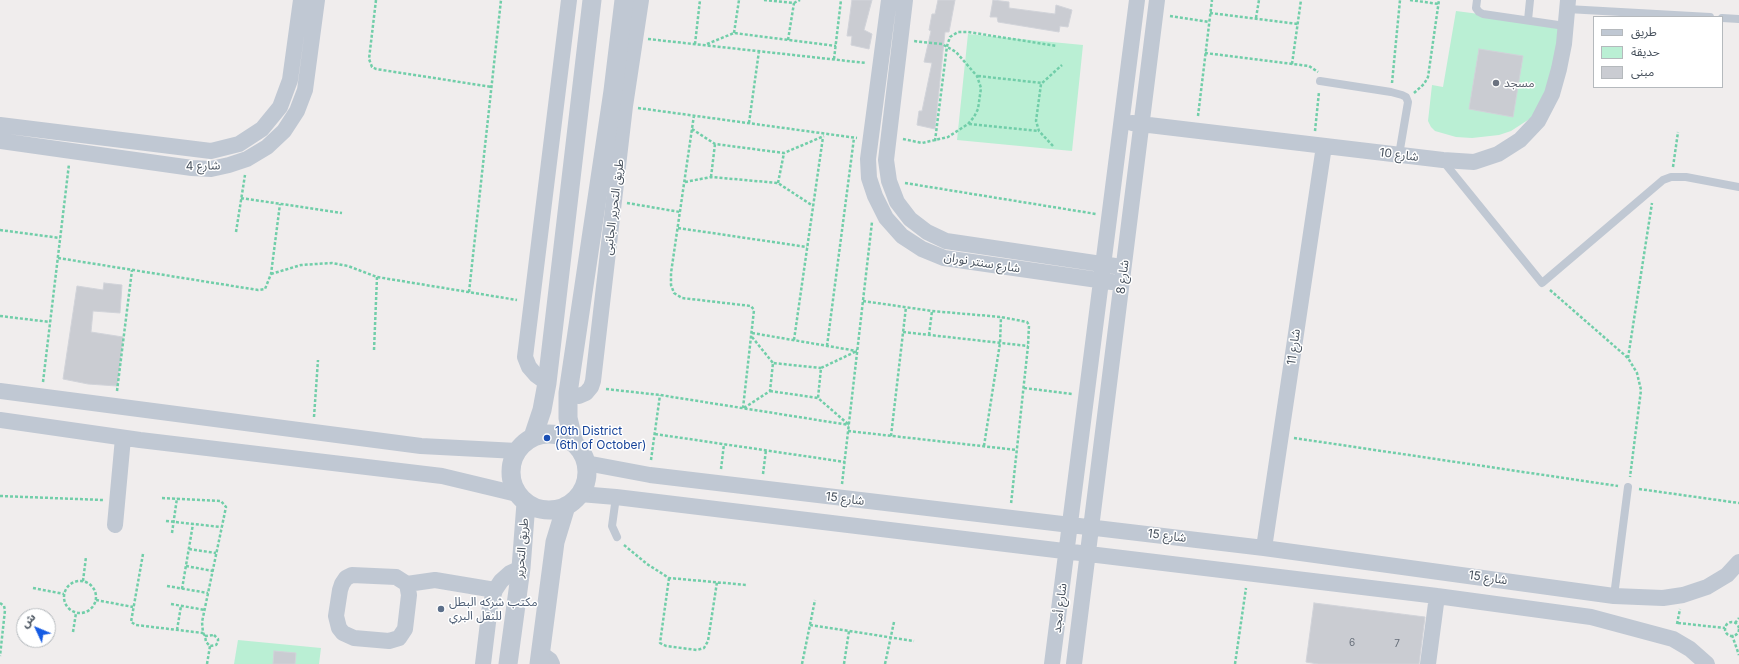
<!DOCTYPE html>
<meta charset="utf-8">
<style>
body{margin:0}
#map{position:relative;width:1739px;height:664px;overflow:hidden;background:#f0eded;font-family:Inter,"Noto Sans Arabic",sans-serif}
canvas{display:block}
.legend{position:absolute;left:1593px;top:16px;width:130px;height:72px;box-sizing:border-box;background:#fff;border:1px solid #b5b9bd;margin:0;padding:5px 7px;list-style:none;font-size:12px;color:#454f5b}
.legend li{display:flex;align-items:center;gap:8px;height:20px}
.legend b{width:20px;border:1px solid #b5b9bd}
.north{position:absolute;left:16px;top:608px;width:40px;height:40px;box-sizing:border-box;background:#fff;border:1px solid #b5b9bd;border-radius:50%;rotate:314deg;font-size:11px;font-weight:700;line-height:16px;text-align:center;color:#454f5b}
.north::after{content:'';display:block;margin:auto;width:14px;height:18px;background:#155be3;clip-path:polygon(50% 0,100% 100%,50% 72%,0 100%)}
</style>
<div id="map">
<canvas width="1739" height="664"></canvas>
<ul class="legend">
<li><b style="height:5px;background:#c0c8d3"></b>طريق</li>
<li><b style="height:11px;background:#baefd4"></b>حديقة</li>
<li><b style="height:11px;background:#caccd2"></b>مبنى</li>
</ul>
<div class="north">ش</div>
</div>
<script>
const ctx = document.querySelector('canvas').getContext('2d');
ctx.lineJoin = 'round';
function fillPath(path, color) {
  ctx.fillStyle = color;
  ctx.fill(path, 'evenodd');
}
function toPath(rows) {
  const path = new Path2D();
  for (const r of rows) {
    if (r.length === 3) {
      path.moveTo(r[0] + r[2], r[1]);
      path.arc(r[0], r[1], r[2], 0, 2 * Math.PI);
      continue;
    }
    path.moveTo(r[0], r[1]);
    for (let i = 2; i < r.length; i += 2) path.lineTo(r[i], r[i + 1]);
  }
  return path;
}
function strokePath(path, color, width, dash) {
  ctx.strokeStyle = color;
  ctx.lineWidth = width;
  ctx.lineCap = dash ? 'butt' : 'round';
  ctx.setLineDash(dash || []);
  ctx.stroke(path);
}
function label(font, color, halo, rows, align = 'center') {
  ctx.font = font + ' Inter,"Noto Sans Arabic",sans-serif';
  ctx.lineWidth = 3;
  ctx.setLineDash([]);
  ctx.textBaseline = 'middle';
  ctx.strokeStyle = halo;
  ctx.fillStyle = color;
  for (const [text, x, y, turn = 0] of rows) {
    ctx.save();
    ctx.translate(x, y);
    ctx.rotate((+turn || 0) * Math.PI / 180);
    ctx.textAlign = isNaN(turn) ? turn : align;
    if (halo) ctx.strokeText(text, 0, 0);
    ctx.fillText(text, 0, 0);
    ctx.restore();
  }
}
const green = toPath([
 [1456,11,1565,25,1551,90,1531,118,1511,131,1499,135,1472,138,1456,137,1435,131,1431,127,1428,121,1432,85,1443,87],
 [968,34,1083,45,1072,151,957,140],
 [238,640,321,648,319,664,234,664]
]);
const building = toPath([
 [852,0,872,0,864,30,872,34,869,49,851,45,852,36,847,36,852,0],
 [938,0,955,0,949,32,945,32,935,129,917,125,919,111,922,111,932,63,924,62,931,31,929,30,932,14,935,14,938,0],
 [993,0,1009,2,1009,8,1055,14,1056,5,1072,10,1068,27,1060,26,1059,32,998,22,997,17,990,17,993,0],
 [1479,49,1523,56,1513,117,1469,109,1479,49],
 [104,283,122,285,120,313,93,311,91,332,123,337,117,386,88,384,63,379,77,286,103,290,104,283],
 [1314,603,1425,617,1419,664,1318,664,1306,662,1314,603],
 [274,651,296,653,295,664,273,664,274,651]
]);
const path = toPath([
 [376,0,369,59,372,67,376,69,492,87],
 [764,0,794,3,800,0],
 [1410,0,1439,4],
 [1210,13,1298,24],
 [1170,16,1209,22],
 [1256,18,1259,0],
 [734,33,739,0],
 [648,39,866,63],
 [788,40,794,3],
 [695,44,700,0],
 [707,44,734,33,836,46],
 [1205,53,1309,66,1318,72],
 [834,59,841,0],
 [1292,64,1301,0],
 [978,76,1042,83],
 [1392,83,1400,0],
 [1414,93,1424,84,1428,77,1439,0],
 [638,108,857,138],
 [694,115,671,273,671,285,674,293,682,298,751,306,754,310,743,408],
 [1198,116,1212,0],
 [749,123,759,51],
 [969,124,1039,131],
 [692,129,715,144,784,153,824,136],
 [1315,131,1319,92],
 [903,139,922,143,948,137,968,124,974,117,978,109,981,88,977,76,956,52,942,44,913,41],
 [935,141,947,46,950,37,958,32,968,32,1057,46],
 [1053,146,1039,131,1036,121,1041,84,1062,65],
 [1673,167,1678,132],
 [711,177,715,144],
 [685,182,711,177,778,183,813,206],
 [778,183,784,153],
 [905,183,1096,214],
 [241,198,342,213],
 [627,203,680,212],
 [678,228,807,247],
 [0,230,60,238],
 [236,232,245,175],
 [58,258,258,290,265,289,271,274,280,204],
 [271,274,301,265,332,263,348,266,377,277,517,300],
 [1550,290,1628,358,1637,373,1641,390,1630,477],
 [469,292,501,0],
 [863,301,932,311,1001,317,1027,322,1029,325,1028,346,1011,504],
 [0,316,50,322],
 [903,332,1028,346],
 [752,333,857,351],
 [929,335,932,311],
 [752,337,773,363],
 [794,340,823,137],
 [827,346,854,138],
 [374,350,377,277],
 [1628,358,1652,203],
 [43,382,69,164],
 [1024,388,1072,394],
 [606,389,660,395,849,425],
 [117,391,132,270],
 [770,391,818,398],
 [744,408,770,391,773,363,821,368],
 [314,417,318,360],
 [848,424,818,398,821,368,857,351],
 [848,431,1017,450],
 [655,434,845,462],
 [891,436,906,307],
 [1294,438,1618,486],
 [984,446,1000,343,1001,317],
 [651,460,660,395],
 [721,469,724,444],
 [763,474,766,450],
 [842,484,872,222],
 [1639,489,1739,503],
 [0,496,103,500],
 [162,498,221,501,226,507,202,622,203,633,205,636],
 [166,521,221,527],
 [172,533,177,498],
 [624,545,647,564,669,578,747,585],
 [189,549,216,553],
 [143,554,131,622,136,625,203,633],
 [186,566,213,571],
 [669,578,660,643,666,646,697,650,704,648,708,641,717,582],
 [80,597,16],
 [83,581,86,557],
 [167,586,208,593],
 [33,588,64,594],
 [182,589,193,524],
 [96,600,133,607],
 [0,603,4,606,5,610,0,656],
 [171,604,205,610],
 [1732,629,7],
 [1678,623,1725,628],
 [1735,623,1739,618],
 [1677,624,1680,609],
 [810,625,914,641],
 [177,630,181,606],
 [73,632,76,613],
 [214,635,218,639,218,642,216,645,210,646,206,642,205,636,214,635],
 [1732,635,1739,655],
 [207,664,210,646],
 [802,664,815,600],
 [844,664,849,631],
 [885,664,894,622],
 [1235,664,1246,588]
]);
const service = toPath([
 [1477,0,1476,8,1479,12,1483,14,1565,26],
 [1567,9,1710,17],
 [1722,18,1739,19],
 [1528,20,1530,0],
 [1320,81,1391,92,1402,95,1406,97,1408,102,1399,155],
 [1443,161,1542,283,1663,180,1671,177,1686,177,1739,187],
 [616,497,612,526,617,537],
 [1614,596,1628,487]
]);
const minor = toPath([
 [889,0,868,159,869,178,875,196,886,218,902,236,922,249,944,258,1112,282],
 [905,0,886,160,889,181,897,202,910,219,927,232,946,241,1115,266],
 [1132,123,1443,160,1474,162,1498,154,1520,140,1538,121,1552,94,1559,69,1564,44,1568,0],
 [0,125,211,151,239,144,262,129,280,107,290,80,301,0],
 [0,141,192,168,211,169,229,165,247,159,267,147,284,131,297,111,305,90,317,0],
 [547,383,536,375,529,367,525,357,569,0],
 [0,391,421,446,517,451],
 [568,393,579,396,586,393,591,387,593,381,625,106,641,0],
 [0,420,140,440,442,476,517,494],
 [586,463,650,475,1264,548,1614,596,1663,598,1683,595,1707,587,1727,575,1739,562],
 [580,494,616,497,1437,596,1591,617,1673,639,1690,649,1707,664],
 [115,525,123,438],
 [1264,548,1324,146],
 [352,575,396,577,407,584,409,595,405,629,399,638,389,641,354,638,343,633,339,628,336,616,340,590,342,584,346,578,352,575],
 [407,584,435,580,495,590],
 [540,653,550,660,552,664],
 [483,664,490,606,495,590,501,581,510,573,521,568],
 [1052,664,1137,0],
 [1074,664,1157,0],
 [1428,664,1437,596]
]);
const tertiary = toPath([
 [549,472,38],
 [533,437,542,410,547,383,592,0],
 [574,443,568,418,568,393,613,91,624,0],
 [508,664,521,568,526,503],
 [539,664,555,542,566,506]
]);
const markers = [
 [1496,83,4,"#6b7280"],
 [547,438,4,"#1a4fb4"],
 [441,609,4,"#5c6f8a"]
];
const numberNames = [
 ["6",1352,643],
 ["7",1397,644]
];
const worshipNames = [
 ["مسجد",1504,83]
];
const streetNames = [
 ["شارع 10",1399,155,7],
 ["شارع 4",203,166,-1],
 ["طريق التحرير الجانبى",614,207,-83],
 ["شارع سنتر نوران",982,263,9],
 ["شارع 8",1123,277,-83],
 ["شارع 11",1294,347,-82],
 ["شارع 15",845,499,7],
 ["شارع 15",1167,536,7],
 ["طريق التحرير",522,548,-85],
 ["شارع 15",1488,578,8],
 ["شارع أمجد",1060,608,-83]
];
const transitNames = [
 ["10th District",555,431],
 ["(6th of October)",555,445]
];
const serviceNames = [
 ["مكتب شركه البطل",449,602],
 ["للنقل البري",449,616]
];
fillPath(green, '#baefd4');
fillPath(building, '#caccd2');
strokePath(building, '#d1d3d9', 1);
strokePath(path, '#71cea9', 2.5, [3, 2]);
strokePath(service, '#c0c8d3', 8);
strokePath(minor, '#c0c8d3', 16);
strokePath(tertiary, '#c0c8d3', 19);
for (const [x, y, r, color] of markers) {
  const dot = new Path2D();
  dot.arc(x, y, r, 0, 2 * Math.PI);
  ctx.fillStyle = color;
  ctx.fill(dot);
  strokePath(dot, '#fff', 1.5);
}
label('10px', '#666e79', null, numberNames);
label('12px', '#5b616d', '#fff', worshipNames, 'left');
label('12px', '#454f5b', '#fff', streetNames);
label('12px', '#164399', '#fff', transitNames, 'left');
label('12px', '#4e5e75', '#fff', serviceNames, 'left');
</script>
